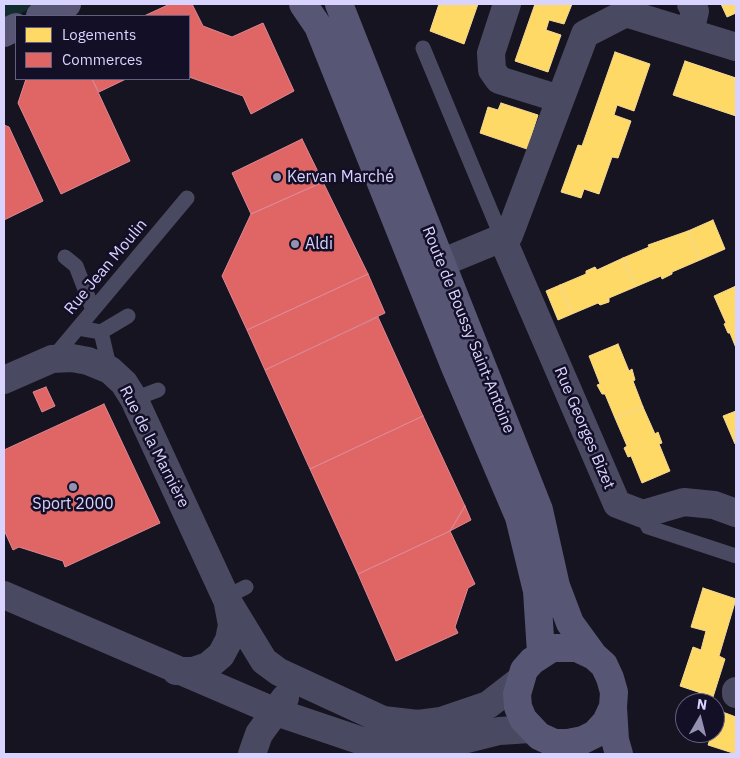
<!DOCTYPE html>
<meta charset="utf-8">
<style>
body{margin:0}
#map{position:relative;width:740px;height:758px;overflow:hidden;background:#161421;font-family:"IBM Plex Sans",sans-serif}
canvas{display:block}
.frame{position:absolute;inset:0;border:5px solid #d9d4ff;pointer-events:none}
.legend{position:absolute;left:15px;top:15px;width:175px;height:65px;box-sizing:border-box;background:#130f26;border:1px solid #625e7d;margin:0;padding:6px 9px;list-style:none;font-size:15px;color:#d9d4ff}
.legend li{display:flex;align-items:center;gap:10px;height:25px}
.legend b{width:25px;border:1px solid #625e7d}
.north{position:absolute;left:675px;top:693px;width:50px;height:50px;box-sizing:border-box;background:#130f26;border:1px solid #625e7d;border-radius:50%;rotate:8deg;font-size:14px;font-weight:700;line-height:20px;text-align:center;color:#d9d4ff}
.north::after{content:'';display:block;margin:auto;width:18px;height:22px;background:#9591b1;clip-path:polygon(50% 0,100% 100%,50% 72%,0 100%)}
</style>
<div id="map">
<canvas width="740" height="758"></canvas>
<div class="frame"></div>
<ul class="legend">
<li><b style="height:14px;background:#ffd966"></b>Logements</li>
<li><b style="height:14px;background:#e06666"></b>Commerces</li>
</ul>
<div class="north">N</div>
</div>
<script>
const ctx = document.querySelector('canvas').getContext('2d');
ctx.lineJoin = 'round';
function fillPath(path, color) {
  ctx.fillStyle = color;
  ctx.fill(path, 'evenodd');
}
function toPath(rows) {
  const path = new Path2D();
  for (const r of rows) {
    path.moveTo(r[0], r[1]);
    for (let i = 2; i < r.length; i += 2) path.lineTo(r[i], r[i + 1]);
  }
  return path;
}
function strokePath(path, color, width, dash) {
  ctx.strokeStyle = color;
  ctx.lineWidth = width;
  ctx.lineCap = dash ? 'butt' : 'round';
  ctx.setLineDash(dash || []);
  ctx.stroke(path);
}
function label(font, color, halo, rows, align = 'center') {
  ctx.font = font + ' "IBM Plex Sans",sans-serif';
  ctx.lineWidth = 5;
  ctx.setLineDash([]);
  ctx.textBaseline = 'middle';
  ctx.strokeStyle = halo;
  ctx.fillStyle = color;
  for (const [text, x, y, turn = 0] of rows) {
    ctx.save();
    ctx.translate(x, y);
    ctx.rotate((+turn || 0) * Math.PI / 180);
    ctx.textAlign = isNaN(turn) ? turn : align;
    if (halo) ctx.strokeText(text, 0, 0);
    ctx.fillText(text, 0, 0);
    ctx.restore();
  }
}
const green = toPath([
 [4,4,40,4,4,21]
]);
const homes = toPath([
 [439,4,478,4,464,44,430,31,439,4],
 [535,4,572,4,564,24,549,20,546,30,561,35,548,72,515,61,535,4],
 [721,4,736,4,736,13,727,17,721,4],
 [615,52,650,64,634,111,617,105,614,115,631,121,618,158,612,157,599,194,584,189,581,198,561,192,578,145,582,146,615,52],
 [685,61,736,78,736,116,673,95,685,61],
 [501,103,538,115,527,149,480,133,488,107,498,110,501,103],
 [713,220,725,249,700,260,688,231,713,220],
 [688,231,700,260,672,272,672,274,662,279,661,276,635,287,623,258,649,247,648,245,688,231],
 [623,258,635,287,609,298,609,302,600,305,598,303,572,314,560,285,586,274,586,271,595,267,597,270,623,258],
 [560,285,572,314,558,320,546,291,560,285],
 [736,286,736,348,730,333,728,333,724,324,726,323,714,296,736,286],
 [618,344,629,371,632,369,635,380,633,381,643,407,615,418,605,394,602,394,597,385,600,384,589,356,618,344],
 [643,407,655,434,658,432,662,443,659,444,670,471,642,483,631,456,628,457,624,448,627,446,615,418,643,407],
 [736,411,736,444,735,444,723,416,736,411],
 [703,588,736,599,719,656,725,659,713,697,680,686,693,647,701,650,706,631,691,627,703,588],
 [720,711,736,717,736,754,708,745,712,733,715,733,720,711]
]);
const shops = toPath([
 [170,4,192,4,203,26,232,37,263,23,294,91,251,114,243,96,189,77,189,16,144,16,170,4],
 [26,79,92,79,130,161,61,194,18,103,26,79],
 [92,79,126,79,99,92,92,79],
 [4,125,9,127,43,201,4,220,4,125],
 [302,139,323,182,251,214,232,173,302,139],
 [323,182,368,274,247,330,222,276,251,214,323,182],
 [368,274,385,313,265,370,247,330,368,274],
 [378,317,423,416,310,469,265,370,378,317],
 [46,387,55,406,42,412,33,392,46,387],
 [104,404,160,523,65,567,63,561,19,547,13,550,4,530,4,450,104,404],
 [423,416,465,506,450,531,358,574,310,469,423,416],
 [465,506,471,520,450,531,465,506],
 [450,531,475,584,468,588,455,627,458,633,396,661,358,574,450,531]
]);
const service = toPath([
 [423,48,502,238],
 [65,257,76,266,93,310],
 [78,328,101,332,128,316],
 [101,332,110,370],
 [52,359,187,198],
 [134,399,158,390],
 [643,514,648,527,736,556],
 [226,597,246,587]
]);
const minor = toPath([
 [507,4,491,53,492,70,499,80,560,99],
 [690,32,695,11,691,4],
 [502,238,617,504,643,514,684,502,714,505,736,513],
 [441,263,509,235,585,34,626,13,736,47],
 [4,380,52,359,72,358,88,361,110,370,124,383,134,399,228,602,264,661,279,672,383,720,418,724,441,721,488,705,519,681],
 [4,595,276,712,374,745,406,750,427,749,499,731,531,729],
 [176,671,193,671,208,666,221,655,229,640,232,625,228,604],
 [736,691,736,694],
 [252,754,259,734,285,698]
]);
const secondary = toPath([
 [303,4,318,26,455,367,519,517,537,591,541,653],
 [339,4,539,510,556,586,570,623,594,656,604,665,610,678,614,692,613,707,606,722,595,734,583,740,568,743,554,743,539,736,523,719,518,707,517,694,524,670,532,661,552,648,577,648,594,656],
 [40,16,67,4],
 [4,33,16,27],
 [613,707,615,740,619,754]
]);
const markers = [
 [277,177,5,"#9591b1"],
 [295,244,5,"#9591b1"],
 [73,487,5,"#9591b1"]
];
const poiNames = [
 ["Kervan Marché",287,177],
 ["Aldi",305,244],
 ["Sport 2000",73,504,"center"]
];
const streetNames = [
 ["Rue Jean Moulin",106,267,-50],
 ["Route de Boussy Saint-Antoine",468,330,68],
 ["Rue Georges Bizet",584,428,67],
 ["Rue de la Marnière",154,447,63]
];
fillPath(green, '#132c2d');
fillPath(homes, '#ffd966');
strokePath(homes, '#f4d894', 1);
fillPath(shops, '#e06666');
strokePath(shops, '#de8794', 1);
strokePath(service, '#4a4962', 15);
strokePath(minor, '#4a4962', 28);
strokePath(secondary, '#575674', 28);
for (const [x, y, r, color] of markers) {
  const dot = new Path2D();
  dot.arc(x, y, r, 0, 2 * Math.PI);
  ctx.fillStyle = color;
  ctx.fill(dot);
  strokePath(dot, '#130f26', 2);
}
label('16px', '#d9d4ff', '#130f26', poiNames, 'left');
label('16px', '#d9d4ff', '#130f26', streetNames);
</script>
